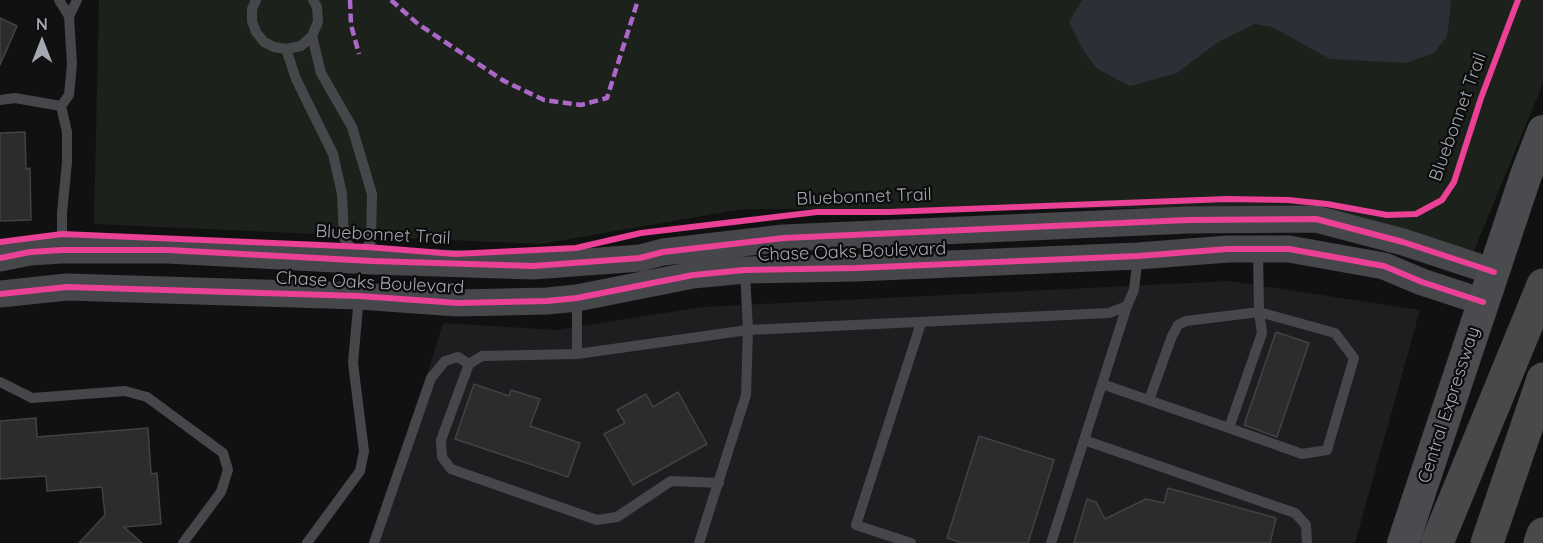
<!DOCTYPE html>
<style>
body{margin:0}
#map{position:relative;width:1543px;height:543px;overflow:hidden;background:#111112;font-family:Quicksand,sans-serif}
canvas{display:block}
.north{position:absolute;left:12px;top:12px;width:60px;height:60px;-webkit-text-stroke:4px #0c0c0d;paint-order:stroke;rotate:0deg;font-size:16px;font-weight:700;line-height:24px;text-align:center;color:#a4a8b1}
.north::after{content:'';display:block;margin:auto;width:21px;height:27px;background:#a4a8b1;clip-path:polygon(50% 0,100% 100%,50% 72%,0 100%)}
</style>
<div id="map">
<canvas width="1543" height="543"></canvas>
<div class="north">N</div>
</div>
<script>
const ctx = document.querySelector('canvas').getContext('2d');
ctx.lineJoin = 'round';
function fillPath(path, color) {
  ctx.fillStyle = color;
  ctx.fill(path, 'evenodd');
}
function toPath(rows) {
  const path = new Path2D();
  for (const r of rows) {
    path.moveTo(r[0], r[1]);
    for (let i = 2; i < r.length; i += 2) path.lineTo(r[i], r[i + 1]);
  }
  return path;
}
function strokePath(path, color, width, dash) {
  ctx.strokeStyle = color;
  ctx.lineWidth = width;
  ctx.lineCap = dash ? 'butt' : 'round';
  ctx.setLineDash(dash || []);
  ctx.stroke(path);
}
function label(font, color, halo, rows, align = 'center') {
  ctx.font = font + ' Quicksand,sans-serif';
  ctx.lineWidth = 4.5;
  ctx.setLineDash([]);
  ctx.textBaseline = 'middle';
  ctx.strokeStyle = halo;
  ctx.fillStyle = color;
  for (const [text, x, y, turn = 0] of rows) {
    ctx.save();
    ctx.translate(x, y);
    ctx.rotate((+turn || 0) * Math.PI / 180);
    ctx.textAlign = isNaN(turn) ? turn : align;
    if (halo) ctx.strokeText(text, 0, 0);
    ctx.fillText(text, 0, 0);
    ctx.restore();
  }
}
const built = toPath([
 [1229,281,1420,310,1355,543,375,543,443,323,557,330,702,307]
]);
const green = toPath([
 [99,0,1543,0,1543,83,1474,251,1317,208,743,209,540,244,94,224]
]);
const water = toPath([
 [1082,0,1450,0,1451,4,1447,36,1434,53,1406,63,1330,59,1272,27,1255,24,1218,42,1177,73,1130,86,1096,68,1084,51,1069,22]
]);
const building = toPath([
 [0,18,17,26,0,65,0,18],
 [25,132,26,169,30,168,31,220,0,221,0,133,25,132],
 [1276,332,1309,343,1277,437,1244,425,1276,332],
 [474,384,509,396,511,390,540,399,530,426,580,443,568,477,455,439,474,384],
 [678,392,707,444,633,485,604,434,625,423,617,410,646,394,653,407,678,392],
 [36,418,37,437,148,428,151,474,157,473,161,524,124,527,142,543,79,543,105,515,102,487,47,491,46,476,0,479,0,421,36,418],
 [979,436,1054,460,1028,543,962,543,947,538,979,436],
 [1168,488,1276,518,1270,543,1074,543,1087,499,1096,502,1105,519,1146,499,1164,503,1168,488]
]);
const service = toPath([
 [59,0,69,16],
 [256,0,252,9,252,21,256,32,264,42,274,47,286,49,301,46,312,36,318,22,317,7,313,0],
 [286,49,296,79,333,154,342,194,344,238,359,260,371,241,372,194,352,127,321,73,312,36],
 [0,100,15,98,61,106,67,132,67,162,62,213,62,250],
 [61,106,69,95,72,64,69,16,77,0],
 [577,298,577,354],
 [0,382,32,398,125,391,147,397,223,453,228,470,221,492,183,543],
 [1102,384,1229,428,1262,333,1259,312,1258,249],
 [1149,400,1172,336,1178,325,1186,321,1259,312,1335,333,1354,358,1327,450,1302,454,1229,428],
 [1084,440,1295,513,1306,525,1307,543],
 [719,483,671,481,617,517,597,520,451,469,442,457,441,440,469,364,482,356,577,354,748,330,1109,313,1127,306,1134,290,1138,256],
 [307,543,360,471,364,451,353,363,359,296],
 [374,543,431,378,445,361,458,357,469,364],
 [699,543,746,395,748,330,745,272],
 [911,543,856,525,921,323],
 [1051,543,1127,306]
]);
const tertiary = toPath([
 [0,258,30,252,62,250,168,250,372,261,533,266,640,258,663,252,784,238,1188,220,1316,219,1403,242,1494,272],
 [0,294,67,287,359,296,458,303,547,301,577,298,693,275,745,270,856,268,1138,256,1228,249,1289,249,1384,266,1422,282,1483,302]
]);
const secondary = toPath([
 [1403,543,1526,175,1543,131]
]);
const motorway = toPath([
 [1437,543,1543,285],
 [1487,543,1543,379],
 [1540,543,1543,534]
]);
const quiet = toPath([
 [350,0,351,25,359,54],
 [391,0,418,24,504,81,544,100,581,105,607,98,638,0]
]);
const cycleway = toPath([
 [0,242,62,234,367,247,455,254,576,248,641,233,817,212,888,212,1227,199,1288,200,1327,204,1387,215,1416,214,1442,200,1454,182,1481,98,1518,0],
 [0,258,30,252,62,250,168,250,372,261,533,266,640,258,663,252,784,238,1188,220,1316,219,1403,242,1494,272],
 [0,294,67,287,359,296,458,303,547,301,577,298,693,275,745,270,856,268,1138,256,1228,249,1289,249,1384,266,1422,282,1483,302]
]);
const streetNames = [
 ["Bluebonnet Trail",1458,117,-70],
 ["Bluebonnet Trail",864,197,-2],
 ["Bluebonnet Trail",383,235,3],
 ["Chase Oaks Boulevard",852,252,-2],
 ["Chase Oaks Boulevard",370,283,3],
 ["Central Expressway",1449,405,-72]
];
fillPath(built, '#1e1e20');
fillPath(green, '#1c211c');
fillPath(water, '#2a3035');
fillPath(building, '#2c2c2d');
strokePath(building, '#414245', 1.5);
strokePath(service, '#46474a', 10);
strokePath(tertiary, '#46474a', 27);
strokePath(secondary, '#4a4b4e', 32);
strokePath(motorway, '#48494b', 33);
strokePath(quiet, '#ac68c9', 4.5, [9, 4.5]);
strokePath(cycleway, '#ea4096', 6);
label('18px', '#a4a8b1', '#0c0c0d', streetNames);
</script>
